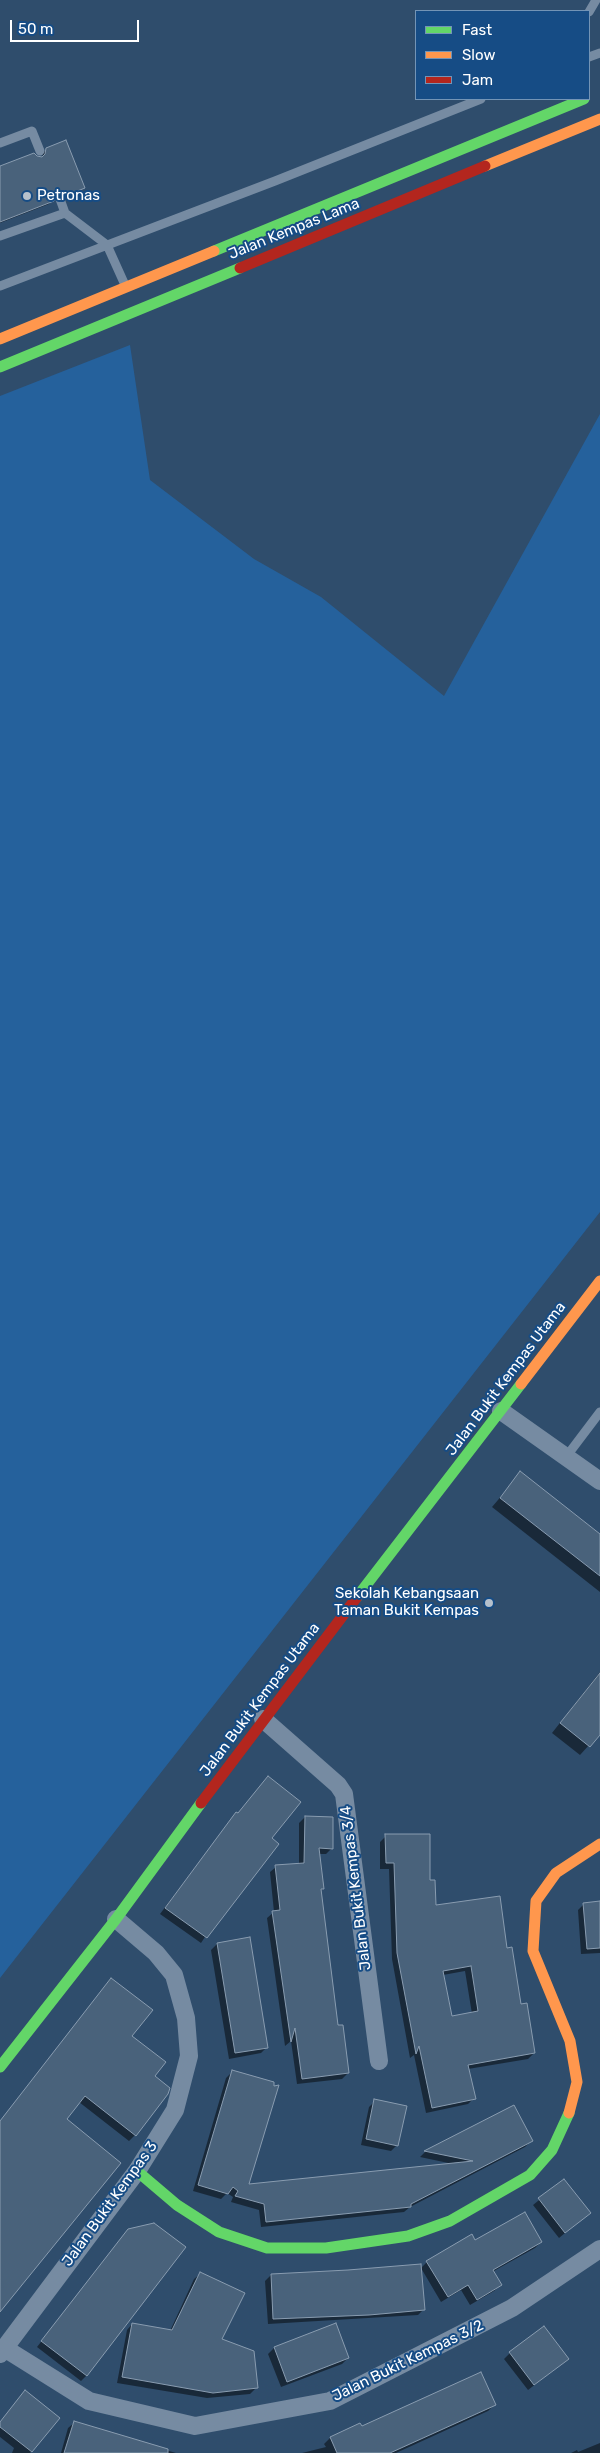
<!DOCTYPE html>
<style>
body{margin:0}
#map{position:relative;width:600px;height:2453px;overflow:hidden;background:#2f4d6c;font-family:Rubik,sans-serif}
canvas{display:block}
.legend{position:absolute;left:415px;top:10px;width:175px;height:90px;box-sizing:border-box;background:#164c85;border:1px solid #7394b6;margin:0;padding:6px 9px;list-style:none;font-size:15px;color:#fff}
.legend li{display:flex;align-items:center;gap:10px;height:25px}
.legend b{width:25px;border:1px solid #7394b6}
.scale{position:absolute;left:10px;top:20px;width:129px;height:22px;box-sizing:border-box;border:2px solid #fff;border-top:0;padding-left:6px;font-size:15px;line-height:18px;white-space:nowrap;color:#fff;-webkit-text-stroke:4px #164c85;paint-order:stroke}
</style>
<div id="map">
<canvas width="600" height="2453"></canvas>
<ul class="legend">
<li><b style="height:6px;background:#63d668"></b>Fast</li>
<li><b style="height:6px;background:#ff974d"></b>Slow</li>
<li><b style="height:6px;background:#b3261e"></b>Jam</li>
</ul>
<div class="scale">50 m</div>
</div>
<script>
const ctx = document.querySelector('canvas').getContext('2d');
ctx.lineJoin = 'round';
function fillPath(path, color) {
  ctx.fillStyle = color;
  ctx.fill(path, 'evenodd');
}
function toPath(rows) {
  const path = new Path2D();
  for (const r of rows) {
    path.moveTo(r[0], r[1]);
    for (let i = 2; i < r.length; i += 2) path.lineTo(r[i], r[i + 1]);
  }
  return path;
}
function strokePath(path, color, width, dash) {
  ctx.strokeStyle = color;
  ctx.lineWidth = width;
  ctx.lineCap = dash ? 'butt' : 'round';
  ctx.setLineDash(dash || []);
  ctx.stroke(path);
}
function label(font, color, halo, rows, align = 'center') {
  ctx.font = font + ' Rubik,sans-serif';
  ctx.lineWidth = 4;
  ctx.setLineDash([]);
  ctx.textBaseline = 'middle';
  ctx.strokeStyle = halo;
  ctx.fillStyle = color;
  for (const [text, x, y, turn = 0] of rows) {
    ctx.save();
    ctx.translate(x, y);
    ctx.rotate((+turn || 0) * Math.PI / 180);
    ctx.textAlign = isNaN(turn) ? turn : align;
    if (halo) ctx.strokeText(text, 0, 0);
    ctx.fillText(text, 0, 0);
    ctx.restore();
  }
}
const green = toPath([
 [130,345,150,480,254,559,321,597,444,696,600,414,600,1212,0,1978,0,396]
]);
const shadow = toPath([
 [46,149,84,188,61,199,55,197,49,204,0,223,0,168,36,157,42,158,43,153],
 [521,1473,600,1534,600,1592,492,1507],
 [600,1672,600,1733,580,1755,552,1733],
 [305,1817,332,1848,326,1854,318,1854,323,1889,320,1891,337,2027,348,2073,342,2079,297,2084,291,2041,285,2046,267,1918,274,1912,270,1872,276,1867,299,1864,299,1823],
 [231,1820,270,1839,201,1943,160,1914],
 [386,1836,429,1882,435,1906,520,2006,534,2053,528,2059,468,2069,474,2098,468,2104,426,2113,414,2055,410,2058,392,1959,389,1869,380,1869,380,1842],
 [465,1971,472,2014,451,2017,443,1975],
 [600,1903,600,1953,581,1954,578,1910,584,1904],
 [217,1944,266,2048,261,2053,229,2059,211,1950],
 [130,2036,153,2077,135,2135,129,2141,79,2102,65,2120,0,2310,0,2121],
 [232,2072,248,2186,453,2164,420,2157,425,2152,513,2106,531,2141,525,2147,410,2207,404,2212,261,2227,259,2210,231,2202,233,2197,227,2193,221,2199,193,2191,226,2078],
 [375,2101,397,2145,391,2151,361,2145,369,2107],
 [564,2180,589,2213,559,2238,533,2205],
 [128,2230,87,2375,81,2381,37,2347],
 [475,2242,541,2242,535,2248,492,2272,500,2285,494,2291,470,2305,461,2290,441,2302,421,2268,427,2262],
 [200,2274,221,2340,256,2388,250,2394,207,2398,117,2383,127,2330,132,2324,170,2331,194,2279],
 [271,2275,424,2309,418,2315,268,2324,265,2281],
 [335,2325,348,2358,342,2364,281,2387,268,2354,274,2348],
 [510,2353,568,2359,528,2390,504,2359],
 [494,2405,488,2411,396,2453,302,2453,326,2447,324,2444,330,2438,360,2424,361,2427],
 [58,2418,30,2453,12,2453,14,2448,0,2437,0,2422],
 [74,2423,176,2453,61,2453,68,2428],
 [600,2443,600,2453,571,2453,577,2450,578,2452]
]);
const building = toPath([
 [66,140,85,188,65,196,57,193,54,201,0,222,0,166,34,153,37,156,42,157,45,154,46,148,66,140],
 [520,1471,600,1534,600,1576,500,1498,520,1471],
 [600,1673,600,1735,590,1747,560,1723,600,1673],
 [268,1776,301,1802,272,1838,279,1844,207,1938,165,1908,236,1812,238,1813,268,1776],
 [305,1816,333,1817,333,1849,319,1848,324,1889,321,1889,338,2025,343,2025,349,2073,302,2079,295,2028,291,2042,272,1911,280,1910,275,1865,304,1863,305,1816],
 [385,1834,430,1834,430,1880,435,1880,436,1905,500,1896,507,1948,512,1947,521,2004,527,2003,535,2053,468,2065,476,2099,432,2108,419,2046,416,2054,397,1953,394,1863,386,1863,385,1834],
 [471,1966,478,2011,452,2016,443,1971,471,1966],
 [600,1901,600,1948,587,1949,583,1903,600,1901],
 [250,1937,268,2048,235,2053,217,1943,250,1937],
 [111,1978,153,2010,132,2036,166,2062,155,2076,170,2088,168,2094,136,2136,85,2096,67,2119,121,2163,0,2312,0,2121,111,1978],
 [232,2070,274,2082,274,2086,279,2085,249,2184,473,2161,424,2151,514,2105,533,2141,411,2204,411,2207,266,2222,264,2204,235,2196,238,2191,233,2187,228,2194,198,2185,232,2070],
 [374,2099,407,2106,398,2146,366,2139,374,2099],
 [564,2179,591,2213,565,2233,538,2198,564,2179],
 [525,2212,542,2242,493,2270,502,2285,477,2300,468,2285,448,2297,426,2261,472,2234,475,2240,525,2212],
 [154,2223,186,2247,87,2376,41,2341,128,2229,154,2223],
 [421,2264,425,2310,369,2315,273,2319,271,2274,348,2270,421,2264],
 [200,2272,245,2293,222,2339,254,2351,258,2388,213,2393,122,2377,132,2323,172,2330,200,2272],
 [336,2323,349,2358,287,2382,274,2347,336,2323],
 [544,2326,569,2359,534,2385,509,2352,544,2326],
 [481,2372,496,2405,390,2453,337,2453,330,2437,360,2423,362,2426,481,2372],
 [25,2390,60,2418,32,2452,0,2427,0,2422,25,2390],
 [74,2421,168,2449,168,2453,64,2453,74,2421]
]);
const lane = toPath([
 [589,12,596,0],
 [589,57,600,53],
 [0,143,32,131,40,151],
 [60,199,65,213,107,245,125,285],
 [0,236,65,213],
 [0,286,275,181,481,99],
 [566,1457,600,1412]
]);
const street = toPath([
 [501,1411,600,1481],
 [263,1719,338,1785,344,1794,379,2061],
 [4,2348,89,2401,195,2426,330,2401,512,2308,600,2249],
 [0,2354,137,2171,175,2110,189,2056,186,2018,174,1975,156,1953,116,1919]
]);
const fast = toPath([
 [214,251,584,99],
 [0,367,240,268],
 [357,1597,521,1384],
 [0,2067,116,1919,201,1803],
 [137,2171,177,2205,219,2232,267,2248,326,2248,408,2236,450,2221,530,2175,552,2150,569,2113]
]);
const slow = toPath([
 [485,166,600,119],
 [0,339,214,251],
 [521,1384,600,1281],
 [569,2113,577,2082,570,2041,533,1951,536,1901,556,1873,600,1844]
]);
const jam = toPath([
 [240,268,485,166],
 [201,1803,357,1597]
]);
const markers = [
 [27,196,5,"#b6c1cc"],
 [489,1603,5,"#b6c1cc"]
];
const poiNames = [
 ["Petronas",37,196],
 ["Sekolah Kebangsaan",479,1594,"right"],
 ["Taman Bukit Kempas",479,1611,"right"]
];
const streetNames = [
 ["Jalan Kempas Lama",294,229,-22],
 ["Jalan Bukit Kempas Utama",506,1379,-53],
 ["Jalan Bukit Kempas Utama",260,1700,-53],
 ["Jalan Bukit Kempas 3/4",356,1888,-97],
 ["Jalan Bukit Kempas 3",110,2204,-54],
 ["Jalan Bukit Kempas 3/2",408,2361,-26]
];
fillPath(green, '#25619c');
fillPath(shadow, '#0007');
fillPath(building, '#49627b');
strokePath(building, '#899cb0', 1);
strokePath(lane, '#768ba2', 9);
strokePath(street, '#768ba2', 18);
strokePath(fast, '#63d668', 11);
strokePath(slow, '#ff974d', 11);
strokePath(jam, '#b3261e', 11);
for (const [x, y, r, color] of markers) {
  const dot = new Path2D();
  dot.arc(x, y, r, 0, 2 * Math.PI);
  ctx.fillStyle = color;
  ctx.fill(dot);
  strokePath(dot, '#164c85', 2);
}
label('15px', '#fff', '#164c85', poiNames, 'left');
label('15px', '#fff', '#164c85', streetNames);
</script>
